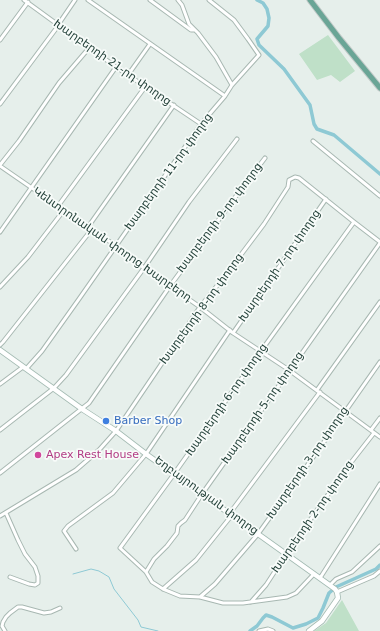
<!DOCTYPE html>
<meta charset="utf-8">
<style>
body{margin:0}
canvas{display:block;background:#e6efeb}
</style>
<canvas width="380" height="631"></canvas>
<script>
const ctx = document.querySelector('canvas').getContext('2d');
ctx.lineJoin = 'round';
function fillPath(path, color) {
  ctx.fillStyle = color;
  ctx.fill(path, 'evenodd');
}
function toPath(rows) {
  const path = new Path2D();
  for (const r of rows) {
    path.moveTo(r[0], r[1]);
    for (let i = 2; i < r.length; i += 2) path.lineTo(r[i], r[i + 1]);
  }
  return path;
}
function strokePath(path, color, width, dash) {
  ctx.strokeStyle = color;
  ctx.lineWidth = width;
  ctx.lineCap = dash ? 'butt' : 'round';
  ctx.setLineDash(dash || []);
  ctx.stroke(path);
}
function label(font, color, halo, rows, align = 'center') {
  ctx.font = font + ' "DejaVu Sans","Noto Sans Armenian",sans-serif';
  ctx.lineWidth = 3.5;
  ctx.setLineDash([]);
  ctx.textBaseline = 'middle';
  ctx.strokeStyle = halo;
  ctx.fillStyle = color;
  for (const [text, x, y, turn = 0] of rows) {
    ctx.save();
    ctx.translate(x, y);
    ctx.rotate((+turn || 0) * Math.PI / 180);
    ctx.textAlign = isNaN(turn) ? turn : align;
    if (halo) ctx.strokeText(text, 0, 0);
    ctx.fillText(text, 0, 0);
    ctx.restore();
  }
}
const green = toPath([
 [328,35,355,71,340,82,331,75,317,80,299,54],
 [342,600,359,631,314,631,326,623]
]);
const stream = toPath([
 [73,574,91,569,99,571,109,577,114,589,138,620,141,627,158,631]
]);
const canal = toPath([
 [257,0,263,3,267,9,269,18,268,26,257,39,259,45,284,69,310,105,314,124,317,129,334,135,380,174],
 [250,631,257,626,263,618,266,615,272,617,293,628,306,624,318,618,323,608,329,593,336,587,376,569,380,565]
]);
const street = toPath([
 [24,0,116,67,201,124],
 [88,0,225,96],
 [150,0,191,30,194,30],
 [178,0,182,5,189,24,198,33,216,57,232,85],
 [0,40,28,2],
 [128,75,150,44],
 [0,104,58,26,60,22,75,0],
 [313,141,380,196],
 [0,165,19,141,59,83,89,48],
 [0,166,116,246,144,268,200,307,233,333,289,370,380,437],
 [58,206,145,87],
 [88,227,174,105],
 [0,232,116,67],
 [0,287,28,257,64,210],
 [233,333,326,199],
 [0,345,3,342,92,229],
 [26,369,42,351,79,299,201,124,225,96,232,85,259,55,248,39,234,20,209,0],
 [0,384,23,367],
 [317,390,380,302],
 [0,430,54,388,66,375,144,268,189,202,237,139],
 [371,430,380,418],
 [0,473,89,403,170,286,242,188,265,158],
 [6,513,18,540,25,554,35,567,38,576,38,583,35,585,29,584,10,577],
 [230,513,320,392],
 [0,516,76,470,99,450,116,431,200,307,228,272,264,224,288,187,289,180,295,177,299,178,354,222,380,242],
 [76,549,64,531,68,526,113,493,146,454,230,330],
 [146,572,154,559,167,546,177,533,178,526,181,523,185,520,202,494,380,243],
 [314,574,296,593,287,597,243,603,223,603,200,597,180,596,163,589,152,582,146,572,120,548,174,474,261,351,354,222],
 [320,578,380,484],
 [330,585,336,579,352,572,380,546],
 [163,589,196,560,232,515],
 [337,592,374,576,380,571],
 [200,597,215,584,258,534,319,449,380,362],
 [251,602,266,585,279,565,286,554,349,465,374,433],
 [5,631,2,626,3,622,6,617,10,613,18,607,22,607,44,613,51,612,60,608],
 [259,631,268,629,273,631]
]);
const secondary = toPath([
 [0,350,82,409,116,431,146,454,335,589,337,592,338,598,322,621,309,631]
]);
const primary = toPath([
 [310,0,339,38,380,88]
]);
const markers = [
 [106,421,4,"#3f7fe0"],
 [38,455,4,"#d1479c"]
];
const streetNames = [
 ["Խարբերդի 21-րդ փողոց",112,63,35],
 ["Խարբերդի 11-րդ փողոց",169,172,-54],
 ["Խարբերդի 9-րդ փողոց",220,218,-53],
 ["Կենտրոնական փողոց Խարբերդ",112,245,35],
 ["Խարբերդի 7-րդ փողոց",280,266,-55],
 ["Խարբերդի 8-րդ փողոց",202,309,-54],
 ["Խարբերդի 6-րդ փողոց",227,400,-55],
 ["Խարբերդի 5-րդ փողոց",263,408,-55],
 ["Խարբերդի 3-րդ փողոց",308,463,-55],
 ["Եղբայրության փողոց",206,496,36],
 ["Խարբերդի 2-րդ փողոց",313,517,-55]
];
const shopNames = [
 ["Barber Shop",114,421]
];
const hotelNames = [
 ["Apex Rest House",46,455]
];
fillPath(green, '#bfe0c8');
strokePath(stream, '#8ec9d4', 1);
strokePath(canal, '#8ec9d4', 3.5);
strokePath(street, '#a8b8b2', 5);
strokePath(secondary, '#a4bbb3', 6);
strokePath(primary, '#c2cac8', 7);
strokePath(street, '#fff', 3);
strokePath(secondary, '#fff', 4.5);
strokePath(primary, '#6aa596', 5);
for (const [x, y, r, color] of markers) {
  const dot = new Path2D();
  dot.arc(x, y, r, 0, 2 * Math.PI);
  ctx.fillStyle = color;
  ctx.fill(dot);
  strokePath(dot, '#f7fbf9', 1.5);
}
label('11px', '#24423a', '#f7fbf9', streetNames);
label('11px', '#366cbe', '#f7fbf9', shopNames, 'left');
label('11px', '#b23c85', '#f7fbf9', hotelNames, 'left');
</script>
